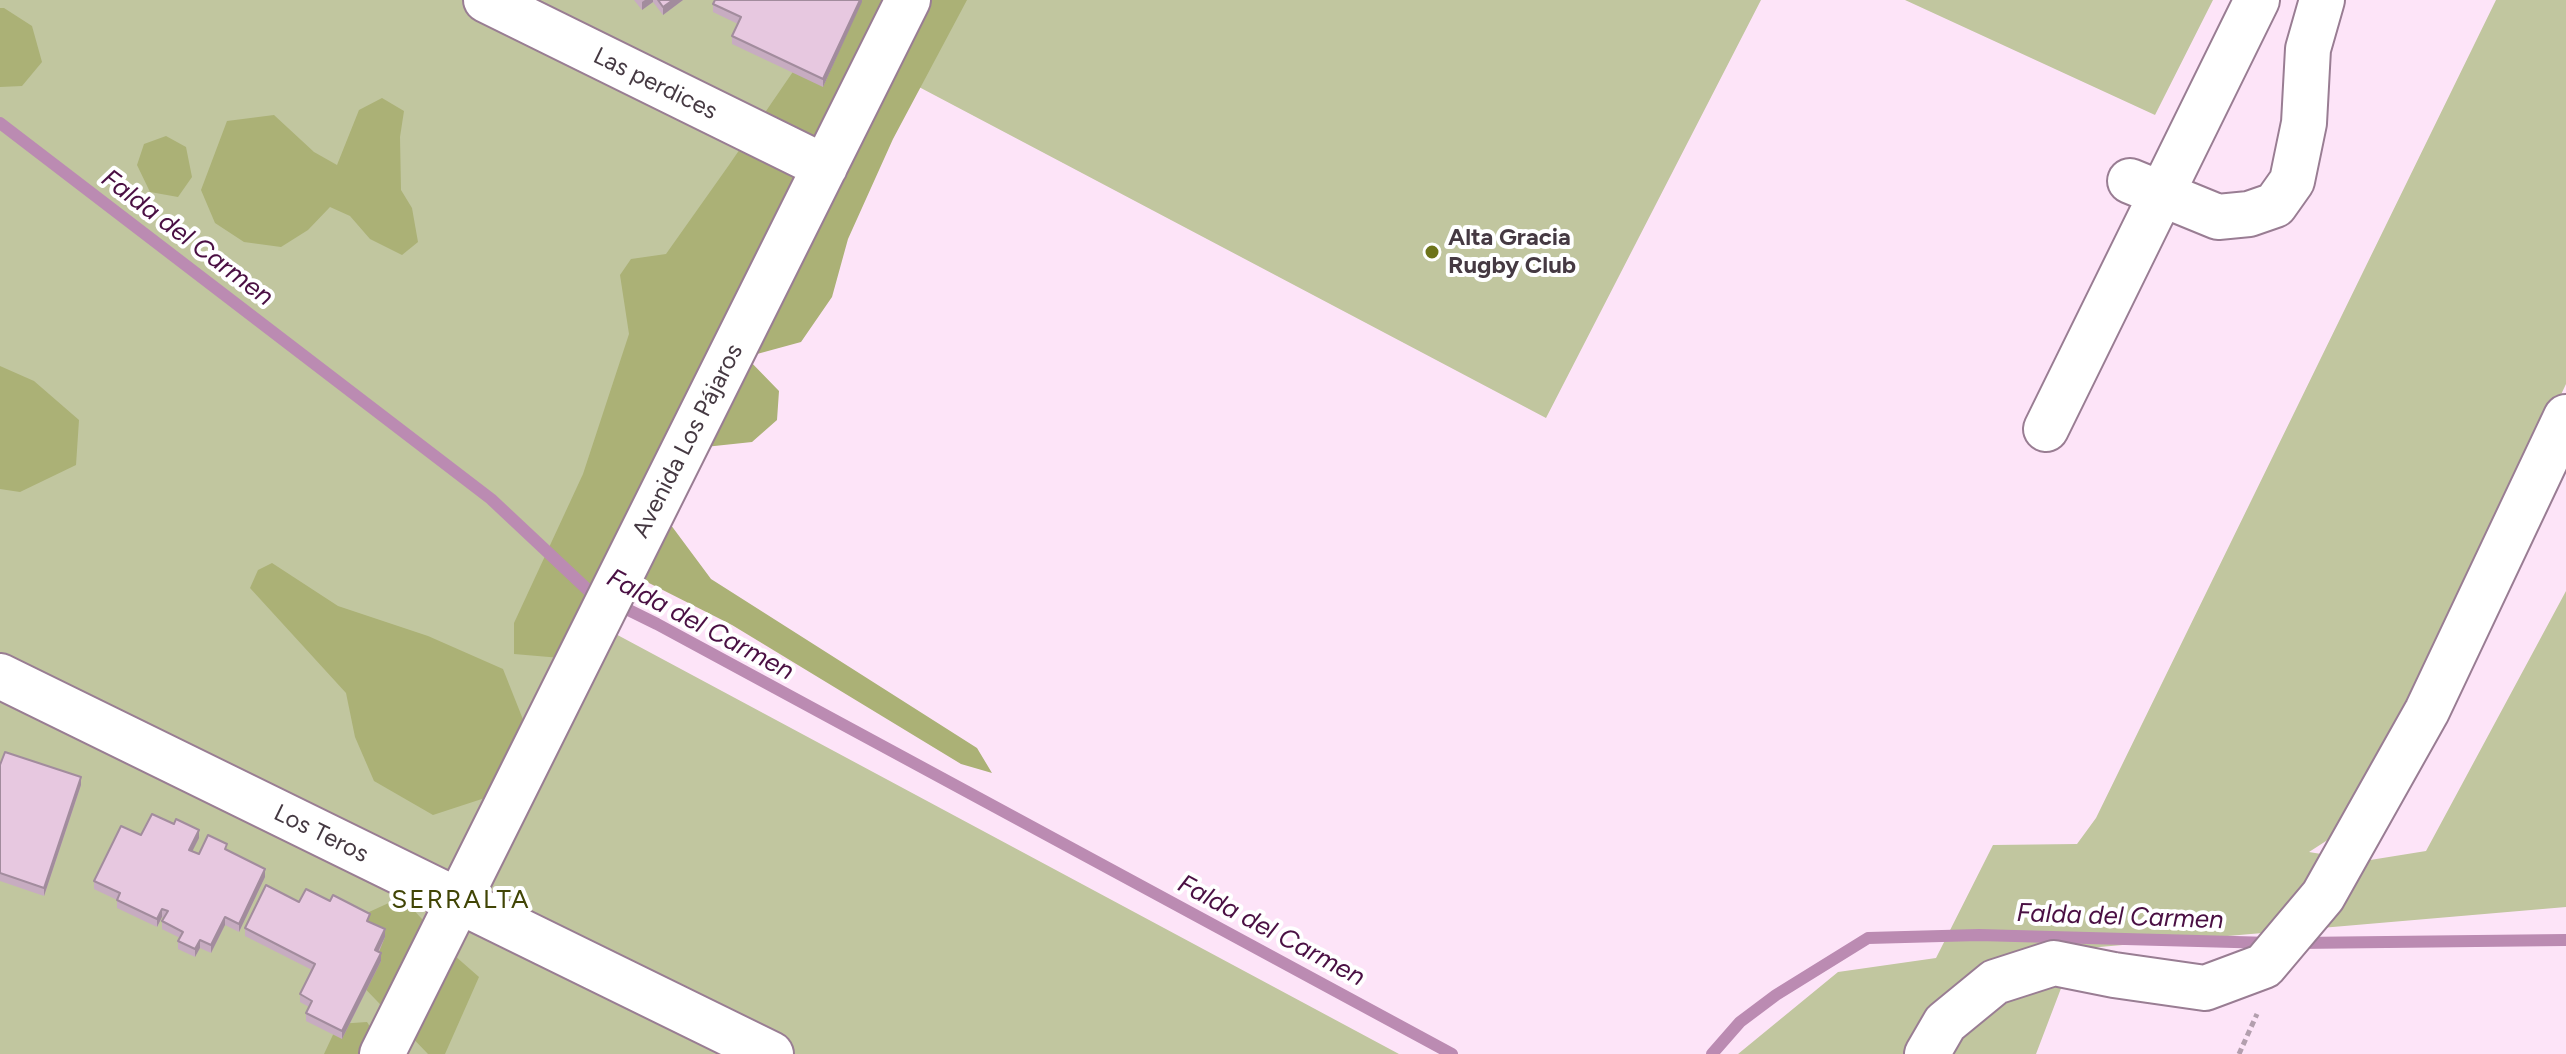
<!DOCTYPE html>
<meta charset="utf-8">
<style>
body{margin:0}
canvas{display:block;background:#fde4f8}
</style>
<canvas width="2566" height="1054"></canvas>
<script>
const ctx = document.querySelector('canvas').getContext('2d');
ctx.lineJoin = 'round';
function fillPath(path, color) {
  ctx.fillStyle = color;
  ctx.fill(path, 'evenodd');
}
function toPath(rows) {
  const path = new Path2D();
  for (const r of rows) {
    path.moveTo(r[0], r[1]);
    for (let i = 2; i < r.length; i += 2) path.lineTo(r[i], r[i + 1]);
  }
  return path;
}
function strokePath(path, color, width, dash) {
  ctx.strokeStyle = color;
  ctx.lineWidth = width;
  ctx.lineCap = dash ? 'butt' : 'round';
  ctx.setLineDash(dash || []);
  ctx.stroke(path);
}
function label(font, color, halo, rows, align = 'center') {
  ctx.font = font + ' Figtree,sans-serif';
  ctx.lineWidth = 8;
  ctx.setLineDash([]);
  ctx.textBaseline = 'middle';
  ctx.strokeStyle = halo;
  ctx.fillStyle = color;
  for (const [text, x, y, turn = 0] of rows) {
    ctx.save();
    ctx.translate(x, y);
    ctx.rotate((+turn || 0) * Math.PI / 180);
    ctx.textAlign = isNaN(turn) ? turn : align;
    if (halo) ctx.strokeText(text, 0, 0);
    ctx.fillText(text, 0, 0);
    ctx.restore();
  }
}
const green = toPath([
 [0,0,891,0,585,611,357,1054,0,1054],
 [962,0,1761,0,1546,418,919,87],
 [1905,0,2213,0,2155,115],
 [2496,0,2566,0,2566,384,2434,664,2340,832,2309,852,2364,861,2426,851,2566,591,2566,907,2076,949,2036,1054,1738,1054,1838,972,1936,958,1993,845,2077,844,2096,818],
 [597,624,1399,1054,382,1054]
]);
const forest = toPath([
 [811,0,967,0,893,139,848,239,832,297,801,342,746,357,779,391,777,420,752,442,705,447,662,513,711,579,977,748,992,773,961,764,732,625,643,580,561,658,514,654,514,623,583,474,629,334,620,275,631,259,666,254,729,165,812,44],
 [0,8,4,8,32,26,42,62,22,86,0,87],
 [382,98,404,111,400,137,401,190,412,208,418,242,402,255,370,239,350,216,330,207,308,230,281,247,244,242,215,223,201,190,227,121,274,115,314,152,337,165,359,110],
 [166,136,186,147,192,177,178,197,150,192,137,165,144,144],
 [0,366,34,381,79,420,76,465,20,492,0,489],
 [272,563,338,606,428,636,503,669,524,722,494,795,433,815,374,781,355,737,346,693,250,588,258,570],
 [393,901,408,904,422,919,430,934,479,977,445,1054,428,1054,351,974,356,937,369,912],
 [367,1022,388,1054,324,1054,338,1024]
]);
const stream = toPath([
 [0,123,491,499,588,590,657,624,1452,1054],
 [2297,943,2566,940],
 [1712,1054,1740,1022,1776,995,1868,938,1979,935,2271,943]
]);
const path = toPath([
 [2239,1054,2257,1014]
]);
const minor = toPath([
 [486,0,825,167],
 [2130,181,2218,217,2249,214,2275,205,2292,181,2304,123,2308,49,2322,0],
 [2046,429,2257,0],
 [0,676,771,1054],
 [382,1054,908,0],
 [1927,1054,1945,1023,1995,982,2054,963,2114,975,2205,988,2264,966,2323,896,2427,711,2566,417]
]);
const wall = toPath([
 [634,0,683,0,663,15,653,2,642,10],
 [862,0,823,87,732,44,732,36,738,24,713,12,713,4],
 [0,765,81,785,44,896,0,881],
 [141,835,199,838,192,851,199,854,227,851,265,877,239,932,225,925,211,953,200,948,195,957,178,949,178,941,180,938,162,929,162,921,164,918,162,917,157,927,117,908,117,900,94,889,94,881],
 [299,902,385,937,379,952,381,961,342,1039,306,1021,306,1013,309,1007,300,1002,300,994,312,970,245,936,245,928]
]);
const shadedWall = toPath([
 [645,0,653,0,653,2,642,10,642,2],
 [673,0,683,0,663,15,663,7],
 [860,0,862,0,862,2,823,87,823,79],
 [81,777,81,785,44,896,44,888],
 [199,830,199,838,189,858,189,850],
 [265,869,265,877,239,932,239,924],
 [162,909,162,917,157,927,157,919],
 [225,917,225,925,211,953,211,945],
 [385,929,385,937,375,958,375,950],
 [200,940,200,948,195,957,195,949],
 [381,953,381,961,342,1039,342,1031]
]);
const building = toPath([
 [658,0,673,0,663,7,658,0],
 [715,0,860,0,823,79,732,36,741,17,713,4,715,0],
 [5,752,81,777,44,888,0,873,0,765,5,752],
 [152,814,174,824,176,819,199,830,189,850,199,854,208,835,227,844,225,849,265,869,239,924,225,917,211,945,200,940,195,949,178,941,183,932,162,921,168,911,162,909,157,919,117,900,120,893,94,881,121,826,141,835,152,814],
 [266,885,299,902,306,889,330,901,333,895,370,914,367,921,385,929,375,950,381,953,342,1031,306,1013,312,1001,300,994,315,964,245,928,266,885]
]);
const markers = [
 [1432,252,8,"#6d731a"]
];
const streetNames = [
 ["Las perdices",655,84,26],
 ["Avenida Los Pájaros",688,441,-63],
 ["Los Teros",321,834,26]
];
const poiNames = [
 ["Alta Gracia",1448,238],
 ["Rugby Club",1448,266]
];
const waterNames = [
 ["Falda del Carmen",187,238,37],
 ["Falda del Carmen",700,625,28],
 ["Falda del Carmen",2120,917,2],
 ["Falda del Carmen",1271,931,28]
];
const neighbourhoodNames = [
 ["SERRALTA",461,900]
];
fillPath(green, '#c1c69f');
fillPath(forest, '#abb176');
strokePath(stream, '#bb8bb2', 12);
strokePath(minor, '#997d93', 48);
strokePath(path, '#b39fae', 5, [6, 4]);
strokePath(minor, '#fff', 44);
fillPath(wall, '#c7acc1');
fillPath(shadedWall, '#a28c9d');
fillPath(building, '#e7c8e0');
strokePath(building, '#a28c9d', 2);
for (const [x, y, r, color] of markers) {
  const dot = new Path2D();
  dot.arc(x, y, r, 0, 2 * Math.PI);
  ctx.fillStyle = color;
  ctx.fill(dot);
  strokePath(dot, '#fff', 3);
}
label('24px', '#453942', '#fff', streetNames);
label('bold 24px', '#453942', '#fff', poiNames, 'left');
label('italic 26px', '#4a0f43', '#fff', waterNames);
ctx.letterSpacing = '2px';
label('26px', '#414505', '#fff', neighbourhoodNames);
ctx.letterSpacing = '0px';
</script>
